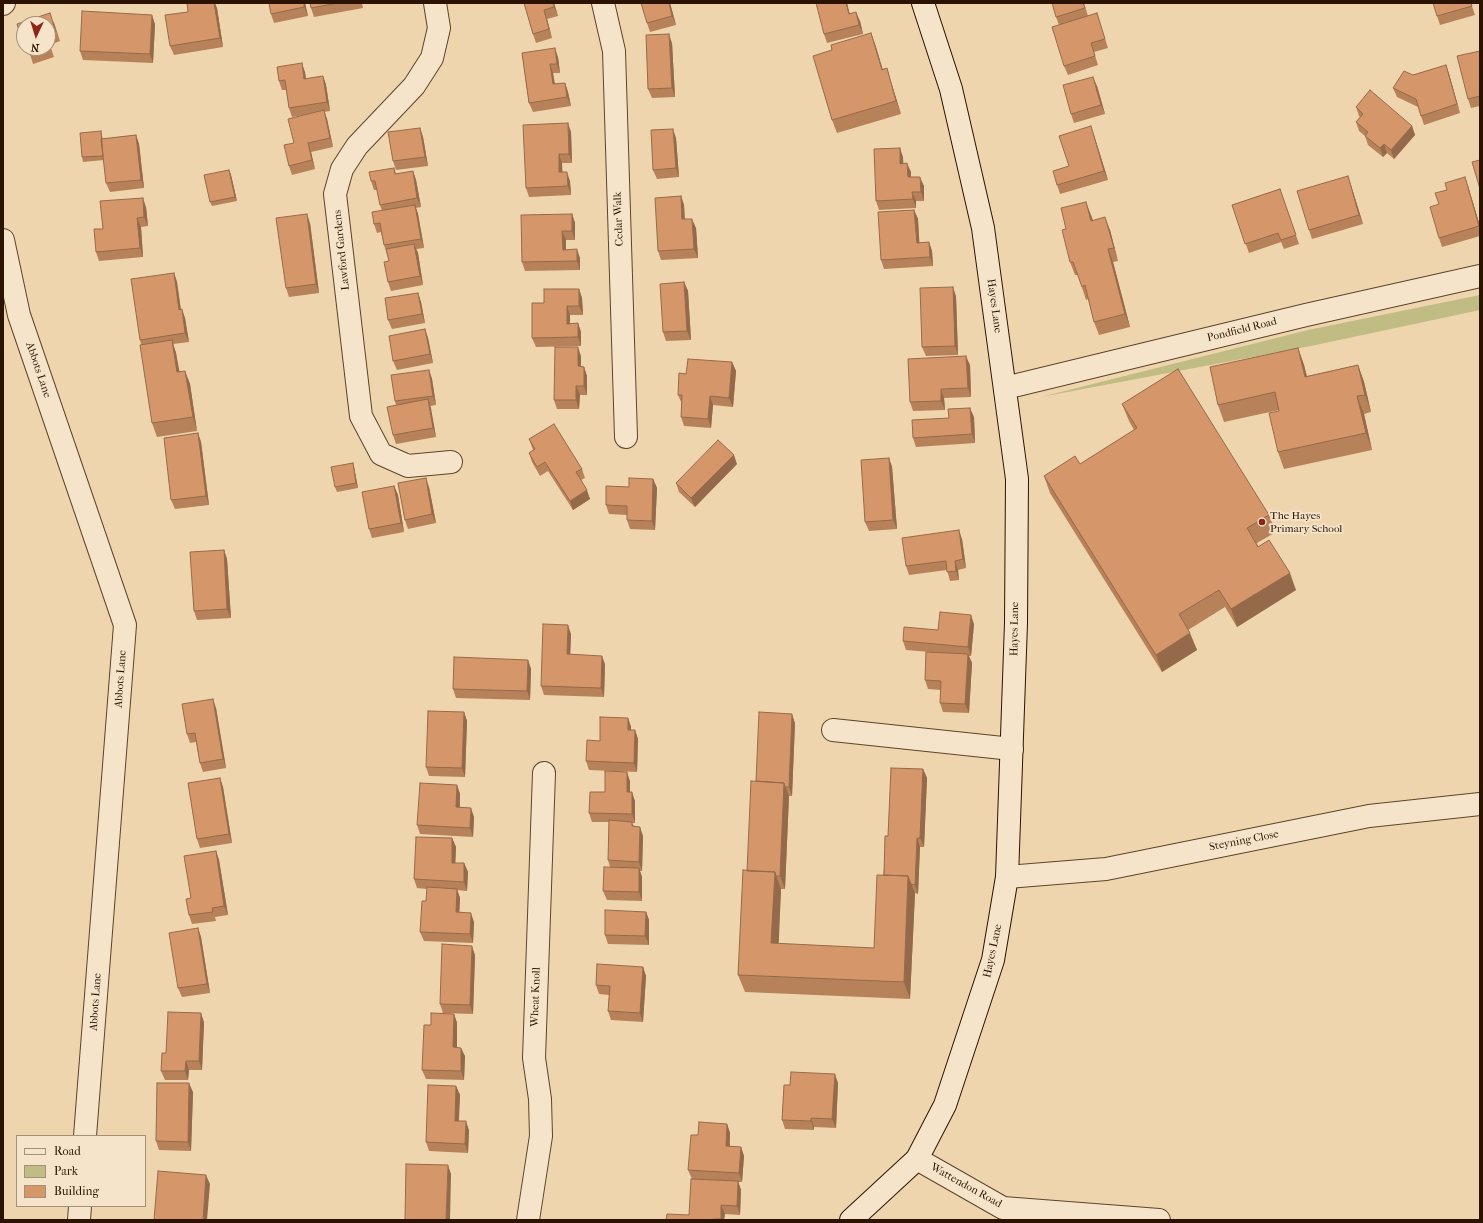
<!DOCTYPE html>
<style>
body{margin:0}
#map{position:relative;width:1483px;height:1223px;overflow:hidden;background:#efd5ad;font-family:"IM FELL French Canon",serif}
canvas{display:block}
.frame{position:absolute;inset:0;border:4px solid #2b1300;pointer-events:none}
.legend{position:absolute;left:16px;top:1135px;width:130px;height:72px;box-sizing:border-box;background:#f5e4ca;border:1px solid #a49079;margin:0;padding:5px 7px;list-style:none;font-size:12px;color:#2b1300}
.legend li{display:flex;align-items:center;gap:8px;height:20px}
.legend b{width:20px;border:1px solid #a49079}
.north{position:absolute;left:16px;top:16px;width:40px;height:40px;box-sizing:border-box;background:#f5e4ca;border:1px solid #a49079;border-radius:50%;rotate:184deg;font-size:11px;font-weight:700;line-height:16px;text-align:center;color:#2b1300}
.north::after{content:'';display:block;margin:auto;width:14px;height:18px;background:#8f2418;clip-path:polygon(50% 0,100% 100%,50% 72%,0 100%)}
</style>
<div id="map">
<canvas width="1483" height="1223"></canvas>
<div class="frame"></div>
<ul class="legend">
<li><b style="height:5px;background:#f5e4ca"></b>Road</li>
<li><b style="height:11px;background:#c1bb84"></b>Park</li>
<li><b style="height:11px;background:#d59769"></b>Building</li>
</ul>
<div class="north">N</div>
</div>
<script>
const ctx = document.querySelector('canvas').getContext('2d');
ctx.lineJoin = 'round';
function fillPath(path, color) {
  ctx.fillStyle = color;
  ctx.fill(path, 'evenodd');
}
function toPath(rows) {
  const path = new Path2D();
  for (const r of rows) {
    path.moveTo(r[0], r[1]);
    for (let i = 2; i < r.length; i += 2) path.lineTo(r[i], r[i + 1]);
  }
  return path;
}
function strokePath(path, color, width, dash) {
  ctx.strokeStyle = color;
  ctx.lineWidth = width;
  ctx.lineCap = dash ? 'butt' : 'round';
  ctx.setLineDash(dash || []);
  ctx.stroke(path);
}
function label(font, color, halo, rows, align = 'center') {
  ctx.font = font + ' "IM FELL French Canon",serif';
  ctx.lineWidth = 3.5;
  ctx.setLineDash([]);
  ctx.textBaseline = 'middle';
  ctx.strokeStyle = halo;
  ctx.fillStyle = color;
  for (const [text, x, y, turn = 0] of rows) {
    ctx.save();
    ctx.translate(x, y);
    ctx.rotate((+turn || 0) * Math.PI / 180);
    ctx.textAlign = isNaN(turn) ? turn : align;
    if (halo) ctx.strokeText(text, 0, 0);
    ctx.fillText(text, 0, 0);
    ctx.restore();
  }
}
const green = toPath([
 [1480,295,1480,310,1311,346,1041,397,1308,330]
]);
const street = toPath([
 [435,3,439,28,432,58,414,86,357,146,342,169,335,194,361,416,381,454,408,466,451,462],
 [603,3,614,51,626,437],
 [3,4,4,3],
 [3,240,19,315,125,625,85,1136],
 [1005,388,1306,315,1480,276],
 [833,730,1012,749],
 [1007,877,1106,869,1369,816,1480,804],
 [917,1159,1003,1208,1159,1220],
 [79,1220,80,1206],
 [528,1220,541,1136,540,1099,534,1058,544,773]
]);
const secondary = toPath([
 [851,1220,917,1159,945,1105,993,960,1007,877,1016,623,1017,479,983,228,951,89,923,3]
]);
const wall = toPath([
 [269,3,305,3,308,16,274,23,271,14],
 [310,3,362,3,363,8,314,17,311,8],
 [524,3,554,3,558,16,547,19,552,38,536,43,533,34],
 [641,3,670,3,676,25,650,32,647,23],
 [847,3,849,14,860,21,863,34,827,43,824,34],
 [1084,3,1088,16,1097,13,1108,48,1094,52,1098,65,1068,75,1064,66,1059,25,1056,17],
 [1471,3,1475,15,1440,25,1437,16],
 [217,8,223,47,174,55,170,46],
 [54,22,60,41,50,45,54,57,33,64,29,51,27,52,25,48,48,48,48,24,24,24,24,45,17,24],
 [155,24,153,63,83,60,80,51],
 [871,33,876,47,882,69,887,68,891,82,901,114,837,133,832,120,832,50],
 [672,43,675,97,652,98,648,89],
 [1480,51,1480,106,1471,108,1468,99],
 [522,53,558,57,560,73,553,73,555,84,565,83,568,92,571,106,533,112,529,103],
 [1446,65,1449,74,1460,113,1424,125,1418,107,1397,97,1393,88,1413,75],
 [305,72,306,79,323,76,326,85,330,111,324,112,327,119,333,147,311,152,315,169,292,175,289,166,294,143,304,115,292,117,289,108,286,90,282,90,279,81],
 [1097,86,1105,114,1074,123,1071,114],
 [1356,107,1412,126,1415,135,1394,159,1387,153,1383,157,1368,145,1365,136,1359,131,1356,122,1360,117,1359,116],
 [420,128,423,137,428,166,396,170,393,161],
 [101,131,102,136,103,139,136,135,139,144,144,188,110,192,106,183,104,160,83,162,82,157],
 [571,132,572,163,562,163,562,172,570,181,571,195,529,197,526,188],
 [1094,135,1108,180,1060,194,1057,185,1069,166],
 [676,138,679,177,657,179,653,170],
 [903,157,903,164,911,172,911,177,924,186,924,201,916,201,916,208,879,210,876,201],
 [394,168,396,174,413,171,416,180,421,207,416,208,418,214,424,248,416,249,418,253,423,285,391,291,388,282,389,261,387,254,384,245,381,232,377,233,374,224,382,211,380,205,377,190,374,190,371,181],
 [229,170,231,175,237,201,212,206,210,202],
 [1348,176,1363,224,1312,239,1309,230],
 [1468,186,1480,226,1480,236,1442,247,1439,238,1439,204],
 [1280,189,1299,244,1284,249,1281,242,1249,253,1232,205],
 [681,196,684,205,685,219,696,228,698,258,661,260,658,251],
 [146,207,148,226,141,227,143,257,99,261,96,252,103,229],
 [914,210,918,219,919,243,929,242,932,251,933,266,884,269,881,260],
 [572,214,575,223,575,240,566,240,566,250,580,258,580,270,525,271,522,262],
 [1091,215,1093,220,1110,230,1118,261,1113,262,1130,327,1099,335,1094,322,1088,299,1086,300,1078,275,1075,275,1070,262,1066,229],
 [310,223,319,293,289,297,286,288],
 [174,273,177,282,181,310,185,318,189,342,173,344,176,353,179,372,185,371,190,384,197,431,157,437,152,423,141,344,140,340],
 [684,282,688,291,691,340,666,341,663,332],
 [579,289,582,298,583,315,570,315,570,324,578,323,581,332,581,346,536,347,532,338,544,303],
 [418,293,421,302,425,323,392,329,388,320],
 [956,296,958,355,926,356,922,347],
 [425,329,428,338,433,363,397,370,393,361],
 [1298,348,1304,365,1307,376,1358,365,1364,382,1371,412,1364,414,1372,450,1284,469,1278,452,1279,410,1224,422,1218,405],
 [581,356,581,366,584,367,587,376,587,395,580,395,579,409,557,409,554,400],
 [732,362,736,371,733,407,713,405,711,428,684,426,681,417,682,404,678,395,686,374],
 [970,365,971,397,944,398,945,410,913,411,910,402],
 [429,370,432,379,436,405,430,406,436,437,396,444,393,435,396,405,395,401],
 [1122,404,1269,515,1276,532,1257,543,1258,547,1296,590,1237,627,1225,607,1188,630,1197,650,1162,672,1050,493,1044,476,1080,464,1134,430,1129,421],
 [974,417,975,443,916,447,913,438],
 [198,433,201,442,209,505,175,509,171,500],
 [529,439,582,469,585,478,581,480,590,499,573,510,548,471,540,476,532,462,529,453,533,450],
 [889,458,892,467,897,529,869,531,865,522],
 [353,463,354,467,358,488,337,492,335,487],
 [737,464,695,507,679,492,676,483],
 [653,479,657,488,655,530,630,529,627,520,627,515,609,514,606,505,629,487],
 [394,486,398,495,404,532,372,538,369,529],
 [429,487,436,523,408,529,405,520],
 [962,539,966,568,958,570,959,580,950,581,947,570,909,575,906,566],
 [224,550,227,559,231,618,197,620,194,611],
 [974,624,971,656,969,656,972,663,969,713,943,712,940,703,941,690,928,689,925,680,930,652,906,650,903,641,938,630],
 [571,634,570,654,605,664,604,697,544,695,541,686],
 [528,660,531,669,530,700,456,698,453,689],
 [216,708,226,768,203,772,200,763,196,742,190,743,187,734],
 [464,712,467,721,465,777,429,776,426,767],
 [628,718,631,727,631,730,635,730,638,739,637,772,589,770,586,761,600,741],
 [795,723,792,796,789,796,785,889,781,889,778,944,874,948,888,836,923,769,927,778,924,847,920,847,918,894,915,893,910,999,745,992,738,975,747,871,756,781],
 [220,778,223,787,232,843,200,848,197,839],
 [630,781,630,792,635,801,635,823,632,823,634,826,643,836,642,871,640,871,642,877,642,901,607,900,603,891,610,867,608,860,609,822,592,822,589,813,605,792],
 [457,785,460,794,460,807,474,817,473,837,420,834,417,825],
 [452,838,456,847,455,863,464,863,468,872,467,891,457,890,460,898,459,913,474,922,473,943,424,941,420,932,426,901,427,889,417,888,414,879],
 [216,851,219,860,228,915,215,917,216,921,192,924,189,915,191,898],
 [646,912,649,920,649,945,608,944,605,935],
 [198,928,201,937,210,993,182,997,178,988],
 [475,955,473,1014,443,1013,440,1004],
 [643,967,646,976,643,1022,611,1020,608,1011,609,995,599,994,596,985],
 [454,1014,457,1023,457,1047,465,1056,464,1080,426,1079,422,1070,431,1025],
 [204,1022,202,1070,189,1070,188,1080,165,1080,161,1071,166,1053],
 [838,1083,836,1128,814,1127,814,1130,785,1129,782,1120],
 [456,1086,460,1095,459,1121,469,1130,468,1153,429,1151,426,1142],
 [193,1092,191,1151,159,1150,156,1141],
 [727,1124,730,1133,730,1146,741,1147,744,1156,742,1182,738,1182,741,1190,740,1215,725,1214,724,1220,666,1220,689,1215,692,1179,688,1170,698,1135]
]);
const shadedWall = toPath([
 [214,3,215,3,217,8,223,47,220,38],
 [304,3,305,3,308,16,304,7],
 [553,3,554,3,558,16,554,7],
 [669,3,670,3,676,25,672,16],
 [846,3,847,3,852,23,849,14],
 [544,10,547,19,552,38,549,29],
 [856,12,860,21,863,34,859,25],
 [152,15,155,24,153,63,150,54],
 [871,33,876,47,887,83,882,70],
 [669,34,672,43,675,97,672,88],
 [555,48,558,57,560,73,557,64],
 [302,63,305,72,307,88,304,79],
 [550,64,553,73,556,93,553,84],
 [1446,65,1449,74,1460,113,1457,104],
 [887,68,891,82,901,114,896,101],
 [323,76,326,85,330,111,327,102],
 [1093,77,1097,86,1105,114,1101,105],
 [565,83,568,92,571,106,567,97],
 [324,110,327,119,333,147,330,138],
 [568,123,571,132,572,163,569,154],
 [1091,126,1094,135,1108,180,1104,171],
 [1412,126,1415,135,1394,159,1391,150],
 [420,128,423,137,428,166,425,157],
 [673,129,676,138,679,177,676,168],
 [136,135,139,144,144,188,141,180],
 [308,143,311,152,315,169,312,160],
 [1384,144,1387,153,1383,157,1380,148],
 [900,148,903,157,904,173,900,164],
 [559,154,562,163,563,181,559,172],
 [907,163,911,172,911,186,908,177],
 [229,170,231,175,237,201,235,197],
 [413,171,416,180,421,207,417,198],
 [567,172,570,181,571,195,568,186],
 [1348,176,1351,185,1363,224,1359,215],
 [920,177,924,186,924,201,921,192],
 [1465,177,1468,186,1480,226,1480,228],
 [912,192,916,201,916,208,913,199],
 [681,196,684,205,685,228,682,219],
 [143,198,146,207,148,226,144,217],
 [1086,202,1091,215,1096,234,1091,221],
 [415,205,418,214,424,248,421,239],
 [914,210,918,219,920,252,917,243],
 [307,214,310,223,319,293,316,284],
 [572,214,575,223,575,240,572,231],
 [1105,217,1110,230,1118,261,1114,248],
 [137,218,141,227,143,257,140,248],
 [692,219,696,228,698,258,694,249],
 [562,231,566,240,566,259,563,250],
 [929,242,932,251,933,266,930,257],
 [414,244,418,253,423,285,420,276],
 [577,249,580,258,580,270,577,261],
 [1108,249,1113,262,1130,327,1125,314],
 [174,273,177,282,182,319,179,310],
 [684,282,688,291,691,340,687,331],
 [953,287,956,296,958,355,955,346],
 [579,289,582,298,583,315,579,306],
 [418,293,421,302,425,323,422,314],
 [567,306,570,315,570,333,567,324],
 [182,309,185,318,189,342,185,333],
 [578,323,581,332,581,346,578,337],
 [425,329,428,338,433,363,430,354],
 [172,340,176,353,182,385,177,372],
 [578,347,581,356,581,375,578,366],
 [1298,348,1304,365,1311,394,1305,377],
 [966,356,970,365,971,397,968,388],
 [732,362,736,371,733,407,729,398],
 [1358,365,1364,382,1371,412,1365,395],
 [584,367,587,376,587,395,584,386],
 [429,370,432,379,436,405,433,396],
 [185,371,190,384,197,431,193,417],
 [576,386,580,395,579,409,576,400],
 [941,389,944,398,945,410,941,401],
 [710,396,713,405,711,428,708,419],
 [1357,396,1364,414,1372,450,1366,433],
 [428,399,431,408,436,437,433,428],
 [970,408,974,417,975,443,972,434],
 [198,433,201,442,209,505,206,496],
 [734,455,737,464,695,507,691,498],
 [889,458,892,467,897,529,893,520],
 [353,463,354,467,358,488,356,483],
 [426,478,429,487,436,523,432,514],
 [653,479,657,488,655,530,652,521],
 [394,486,398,495,404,532,401,523],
 [587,490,590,499,573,510,570,501],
 [959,530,962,539,966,568,963,559],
 [224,550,227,559,231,618,227,609],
 [955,561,958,570,959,580,956,571],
 [1290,573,1296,590,1237,627,1231,609],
 [971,615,974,624,971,656,968,647],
 [568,625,571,634,570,663,567,654],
 [1190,633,1197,650,1162,672,1156,655],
 [968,654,972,663,969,713,965,704],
 [602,656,605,664,604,697,601,688],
 [528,660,531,669,530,700,527,691],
 [213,699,216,708,226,768,223,759],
 [464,712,467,721,465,777,462,768],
 [792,714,795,723,792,796,789,787],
 [628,718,631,727,631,739,628,730],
 [635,730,638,739,637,772,634,763],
 [923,769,927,778,924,847,920,838],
 [627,772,630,781,630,801,627,792],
 [220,778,223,787,232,843,229,834],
 [784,783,789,796,785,889,780,876],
 [457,785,460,794,459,816,456,807],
 [632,792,635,801,635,823,632,814],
 [471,808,474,817,473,837,470,828],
 [640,827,643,836,642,871,639,862],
 [452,838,456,847,455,872,452,863],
 [917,838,920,847,918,894,915,885],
 [216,851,219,860,228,915,224,906],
 [464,863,468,872,467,891,464,882],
 [639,868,642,877,642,901,639,892],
 [775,872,781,889,778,961,771,943],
 [908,876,915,893,910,999,904,982],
 [457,889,460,898,459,921,456,912],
 [646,912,649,920,649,945,645,936],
 [471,913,474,922,473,943,470,934],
 [198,928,201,937,210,993,207,984],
 [472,946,475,955,473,1014,470,1005],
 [643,967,646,976,643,1022,640,1013],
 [201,1013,204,1022,202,1070,199,1061],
 [454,1014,457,1023,457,1056,453,1047],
 [461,1048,465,1056,464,1080,461,1071],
 [186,1061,189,1070,188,1080,185,1071],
 [835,1074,838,1083,836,1128,832,1119],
 [189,1083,193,1092,191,1151,188,1142],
 [456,1086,460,1095,458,1130,455,1121],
 [811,1118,814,1127,814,1130,811,1121],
 [466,1121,469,1130,468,1153,465,1144],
 [727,1124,730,1133,729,1155,726,1146],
 [741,1147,744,1156,742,1182,739,1173],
 [448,1165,451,1174,450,1220,446,1220],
 [206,1175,210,1184,207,1220,203,1220],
 [738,1181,741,1190,740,1215,737,1206],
 [721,1205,725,1214,724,1220,721,1220]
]);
const building = toPath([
 [187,3,214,3,220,38,170,46,165,15,188,12,187,3],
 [269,3,304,3,304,7,271,14,269,3],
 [310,3,338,3,311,8,310,3],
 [524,3,553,3,554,7,544,10,549,29,533,34,524,3],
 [641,3,669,3,672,16,647,23,641,3],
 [816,3,846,3,849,14,856,12,859,25,824,34,816,3],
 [1052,3,1083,3,1085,8,1056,17,1052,3],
 [1433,3,1471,3,1472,6,1437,16,1433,3],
 [82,11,152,15,150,54,80,51,82,11],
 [50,13,56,32,48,35,48,24,24,24,24,43,23,43,17,24,50,13],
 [1097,13,1105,39,1091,43,1095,56,1064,66,1052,27,1097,13],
 [871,33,882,70,887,68,896,101,832,120,813,56,832,50,831,45,871,33],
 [669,34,672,88,648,89,646,35,669,34],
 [48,39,51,48,30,55,28,48,48,48,48,39],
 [555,48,557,64,550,64,553,84,565,83,567,97,529,103,522,53,555,48],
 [1480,51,1480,96,1468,99,1457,56,1480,51],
 [302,63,304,79,323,76,327,102,289,108,285,80,279,81,277,67,302,63],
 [1446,65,1457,104,1421,116,1416,99,1393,88,1404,71,1413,75,1446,65],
 [1093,77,1101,105,1071,114,1063,85,1093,77],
 [1370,90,1412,126,1391,150,1384,144,1380,148,1365,136,1368,132,1356,122,1363,114,1356,107,1370,90],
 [324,110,330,138,308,143,312,160,289,166,284,145,294,143,288,119,324,110],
 [568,123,569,154,559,154,559,172,567,172,568,186,526,188,523,125,568,123],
 [1091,126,1104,171,1057,185,1053,171,1069,166,1059,136,1091,126],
 [420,128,425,157,393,161,388,132,420,128],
 [673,129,676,168,653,170,651,130,673,129],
 [101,131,103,156,82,157,80,133,101,131],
 [136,135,141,180,106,183,101,139,136,135],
 [900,148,900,164,907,163,908,177,920,177,921,192,912,192,913,199,876,201,874,149,900,148],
 [1480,160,1480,189,1472,162,1480,160],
 [394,168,395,174,413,171,417,198,380,205,375,181,371,181,369,172,394,168],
 [229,170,235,197,210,202,204,175,229,170],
 [1348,176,1359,215,1309,230,1297,191,1348,176],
 [1465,177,1479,226,1439,238,1430,207,1439,204,1435,193,1447,190,1445,183,1465,177],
 [1280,189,1296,235,1281,240,1278,233,1245,244,1232,205,1280,189],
 [681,196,682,219,692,219,694,249,658,251,655,198,681,196],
 [143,198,144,217,137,218,140,248,96,252,94,229,103,229,100,201,143,198],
 [1086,202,1091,221,1105,217,1114,248,1108,249,1125,314,1094,322,1085,285,1082,287,1073,262,1070,262,1062,230,1066,229,1061,208,1086,202],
 [415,205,421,239,384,245,380,223,374,224,372,212,415,205],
 [914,210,917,243,929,242,930,257,881,260,878,212,914,210],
 [307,214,316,284,286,288,276,218,307,214],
 [572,214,572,231,562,231,563,250,577,249,577,261,522,262,521,215,572,214],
 [414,244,420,276,388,282,384,262,389,261,386,249,414,244],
 [174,273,179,310,182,309,185,333,140,340,131,279,174,273],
 [684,282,687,331,663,332,660,284,684,282],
 [953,287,955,346,922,347,920,288,953,287],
 [544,289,579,289,579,306,567,306,567,324,578,323,578,337,532,338,532,303,544,303,544,289],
 [418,293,422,314,388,320,385,298,418,293],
 [425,329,430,354,393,361,389,336,425,329],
 [172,340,177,372,185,371,193,417,152,423,140,345,172,340],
 [555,347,578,347,578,366,584,367,584,386,576,386,576,400,554,400,555,347],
 [1298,348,1305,377,1358,365,1365,395,1357,396,1366,433,1278,452,1269,413,1279,411,1275,392,1218,405,1210,367,1298,348],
 [966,356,968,388,941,389,941,401,910,402,908,359,966,356],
 [688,359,732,362,729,398,710,396,708,419,681,417,682,395,678,395,679,373,686,374,688,359],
 [1178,369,1269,515,1247,528,1258,547,1269,540,1290,573,1231,609,1219,590,1179,614,1190,633,1156,655,1044,476,1075,456,1080,464,1137,428,1122,404,1178,369],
 [429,370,433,396,395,401,391,375,429,370],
 [428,399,433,428,393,435,387,407,428,399],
 [970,408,972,434,913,438,912,420,949,418,948,409,970,408],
 [554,424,582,469,576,472,587,490,570,501,545,462,537,467,529,453,535,449,529,439,554,424],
 [198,433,206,496,171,500,164,438,198,433],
 [718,440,734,455,691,498,676,483,718,440],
 [889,458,893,520,865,522,861,460,889,458],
 [353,463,356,483,335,487,331,467,353,463],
 [426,478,432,514,405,520,398,483,426,478],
 [629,478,653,479,652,521,627,520,627,506,606,505,606,486,629,487,629,478],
 [394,486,401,523,369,529,362,492,394,486],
 [959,530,963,559,955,561,956,571,947,572,946,561,906,566,902,538,959,530],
 [224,550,227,609,194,611,190,552,224,550],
 [940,612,971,615,968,647,903,641,904,627,938,630,940,612],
 [543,624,568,625,567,654,602,656,601,688,541,686,543,624],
 [926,652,968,654,965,704,940,703,941,681,925,680,926,652],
 [454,657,528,660,527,691,453,689,454,657],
 [213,699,223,759,200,763,195,733,187,734,182,704,213,699],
 [428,711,464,712,462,768,426,767,428,711],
 [759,712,792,714,789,787,785,787,784,783,756,781,759,712],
 [600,717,628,718,628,730,635,730,634,763,586,761,587,740,600,741,600,717],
 [891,768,923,769,920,838,917,838,915,885,911,884,908,876,884,875,885,836,888,836,891,768],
 [605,771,627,772,627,792,632,792,632,814,589,813,590,792,605,792,605,771],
 [220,778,229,834,197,839,188,783,220,778],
 [751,781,784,783,780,876,776,876,775,872,747,871,751,781],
 [420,783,457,785,456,807,471,808,470,828,417,825,420,783],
 [609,820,632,822,632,826,640,827,639,862,608,860,609,820],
 [416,837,452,838,452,863,464,863,464,882,414,879,416,837],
 [216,851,224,906,212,908,213,912,189,915,186,899,191,898,184,856,216,851],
 [604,867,639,868,639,892,603,891,604,867],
 [743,870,775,872,771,943,874,948,877,875,908,876,904,982,738,975,743,870],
 [427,887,457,889,456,912,471,913,470,934,420,932,422,901,426,901,427,887],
 [605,910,646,912,645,936,605,935,605,910],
 [198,928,207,984,178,988,169,933,198,928],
 [442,944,472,946,470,1005,440,1004,442,944],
 [597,964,643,967,640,1013,608,1011,610,986,596,985,597,964],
 [168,1012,201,1013,199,1061,186,1061,185,1071,161,1071,162,1053,166,1053,168,1012],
 [431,1013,454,1014,453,1047,461,1048,461,1071,422,1070,424,1025,431,1025,431,1013],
 [791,1072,835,1074,832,1119,811,1118,811,1121,782,1120,784,1085,790,1085,791,1072],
 [157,1083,189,1083,188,1142,156,1141,157,1083],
 [428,1085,456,1086,455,1121,466,1121,465,1144,426,1142,428,1085],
 [699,1122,727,1124,726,1146,741,1147,739,1173,688,1170,691,1135,698,1135,699,1122],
 [406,1164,448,1165,446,1220,405,1220,406,1164],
 [158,1171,206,1175,203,1220,154,1220,158,1171],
 [691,1179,738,1181,737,1206,721,1205,721,1219,713,1219,713,1220,666,1220,667,1214,689,1215,691,1179]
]);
const markers = [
 [1262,522,4,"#8f2418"]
];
const streetNames = [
 ["Cedar Walk",619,219,-92],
 ["Lawford Gardens",342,250,-96],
 ["Hayes Lane",994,306,82],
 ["Pondfield Road",1242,330,-14],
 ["Abbots Lane",38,370,71],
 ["Hayes Lane",1015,629,-89],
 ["Abbots Lane",121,679,-86],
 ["Steyning Close",1244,841,-11],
 ["Hayes Lane",993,951,-78],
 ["Wheat Knoll",536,997,-88],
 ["Abbots Lane",96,1002,-86],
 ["Wattendon Road",966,1186,29]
];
const poiNames = [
 ["The Hayes",1270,516],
 ["Primary School",1270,529]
];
fillPath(green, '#c1bb84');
strokePath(street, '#5c442b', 24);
strokePath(secondary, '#2b1300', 24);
strokePath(street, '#f5e4ca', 22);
strokePath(secondary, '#f5e4ca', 22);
fillPath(wall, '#b7825a');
fillPath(shadedWall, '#956a4a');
fillPath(building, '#d59769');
strokePath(building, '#956a4a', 1);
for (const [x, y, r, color] of markers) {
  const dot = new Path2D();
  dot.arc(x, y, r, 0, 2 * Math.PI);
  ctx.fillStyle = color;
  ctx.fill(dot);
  strokePath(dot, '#f5e4ca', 1.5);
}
label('11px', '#2b1300', '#f5e4ca', streetNames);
label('11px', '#2b1300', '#f5e4ca', poiNames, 'left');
</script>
